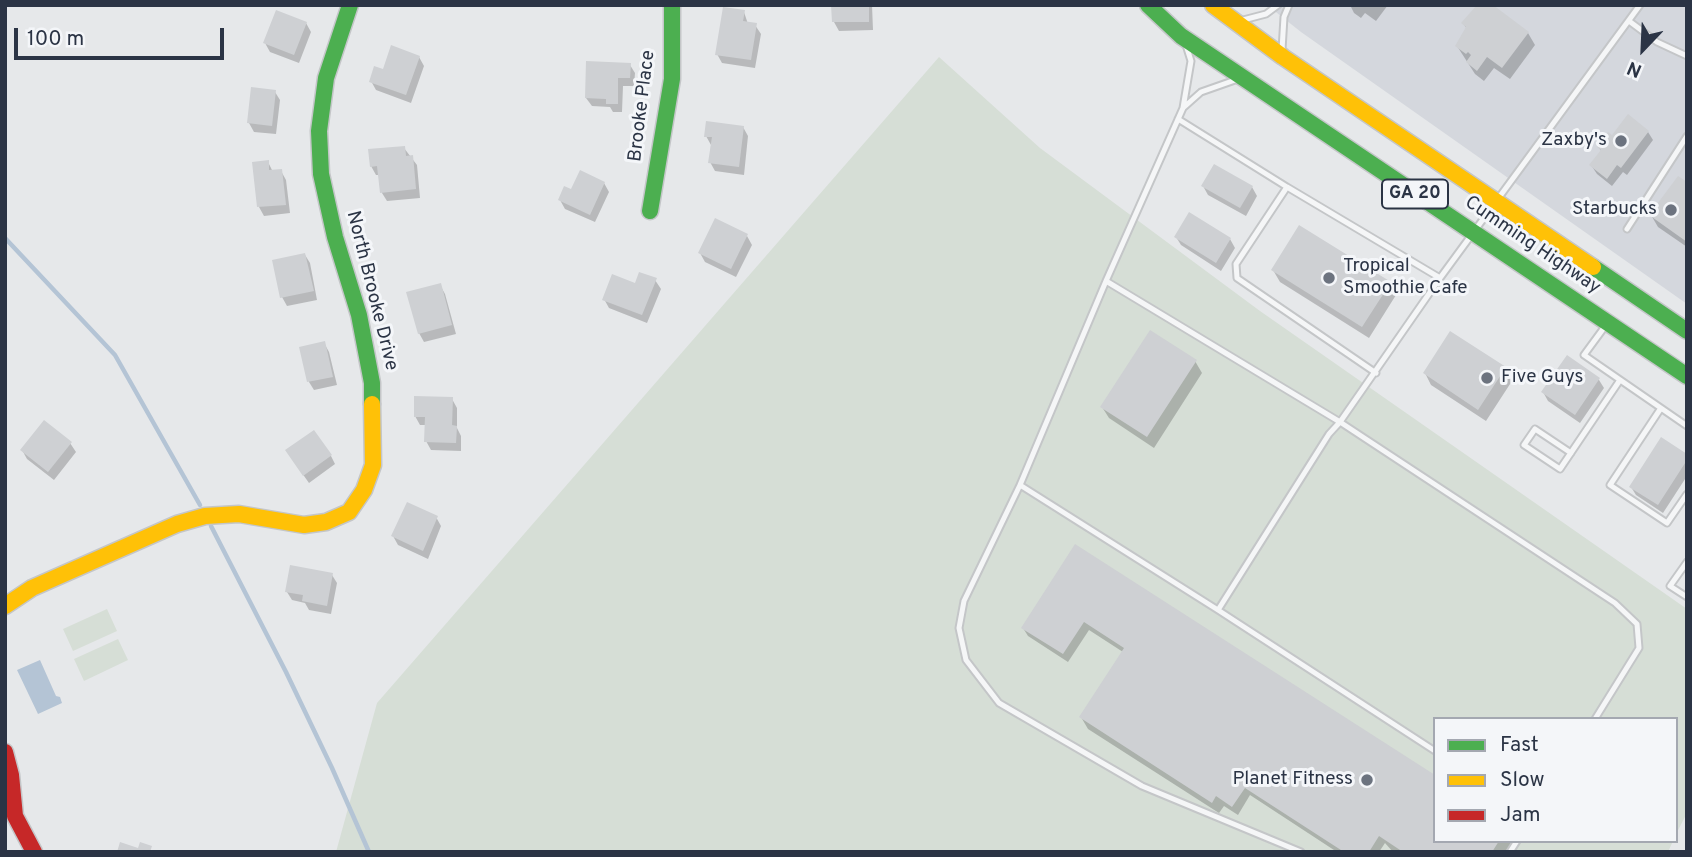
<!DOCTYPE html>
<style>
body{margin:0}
#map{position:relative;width:1692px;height:857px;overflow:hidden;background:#e6e8ea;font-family:Overpass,sans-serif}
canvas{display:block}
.frame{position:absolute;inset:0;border:7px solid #2b3445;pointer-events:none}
.legend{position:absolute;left:1433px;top:717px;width:245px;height:126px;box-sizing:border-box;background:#f4f6f9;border:2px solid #a4a8b1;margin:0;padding:9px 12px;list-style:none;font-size:21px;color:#2b3445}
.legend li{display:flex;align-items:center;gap:14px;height:35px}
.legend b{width:35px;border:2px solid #a4a8b1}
.north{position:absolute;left:1608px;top:14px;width:70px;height:70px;-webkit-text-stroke:5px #f4f6f9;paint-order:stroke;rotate:203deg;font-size:19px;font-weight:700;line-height:28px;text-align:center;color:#2b3445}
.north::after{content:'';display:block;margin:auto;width:24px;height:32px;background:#2b3445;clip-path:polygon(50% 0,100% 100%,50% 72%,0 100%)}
.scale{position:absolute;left:14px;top:28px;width:210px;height:32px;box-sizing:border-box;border:4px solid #2b3445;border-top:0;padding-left:9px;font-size:21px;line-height:24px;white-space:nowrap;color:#2b3445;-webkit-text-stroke:5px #f4f6f9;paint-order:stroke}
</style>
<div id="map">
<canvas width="1692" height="857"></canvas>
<div class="frame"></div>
<ul class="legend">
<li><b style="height:9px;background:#4caf50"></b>Fast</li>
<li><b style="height:9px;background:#ffc107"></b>Slow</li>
<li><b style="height:9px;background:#c62828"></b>Jam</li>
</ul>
<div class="north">N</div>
<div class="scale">100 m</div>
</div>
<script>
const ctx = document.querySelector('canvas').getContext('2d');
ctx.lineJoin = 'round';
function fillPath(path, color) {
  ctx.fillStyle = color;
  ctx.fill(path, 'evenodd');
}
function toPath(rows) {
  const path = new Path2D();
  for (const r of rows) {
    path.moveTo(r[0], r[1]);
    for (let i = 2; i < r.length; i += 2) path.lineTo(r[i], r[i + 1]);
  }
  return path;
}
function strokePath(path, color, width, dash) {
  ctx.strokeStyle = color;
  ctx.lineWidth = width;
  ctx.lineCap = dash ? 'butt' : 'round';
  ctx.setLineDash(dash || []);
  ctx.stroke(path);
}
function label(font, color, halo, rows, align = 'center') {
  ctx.font = font + ' Overpass,sans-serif';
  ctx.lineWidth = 6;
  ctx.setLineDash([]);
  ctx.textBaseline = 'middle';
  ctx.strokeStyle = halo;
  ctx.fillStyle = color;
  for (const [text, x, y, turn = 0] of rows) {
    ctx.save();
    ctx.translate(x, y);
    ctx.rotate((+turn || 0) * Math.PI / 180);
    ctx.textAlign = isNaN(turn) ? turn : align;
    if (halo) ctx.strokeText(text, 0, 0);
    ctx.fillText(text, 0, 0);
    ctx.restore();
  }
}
const built = toPath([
 [1267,5,1687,5,1687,304,1301,32]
]);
const green = toPath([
 [939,57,1040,148,1260,311,1687,609,1687,813,1676,834,1676,719,1435,719,1435,841,1673,841,1668,852,336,852,377,703],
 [107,609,117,631,73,651,63,629],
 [118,639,128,660,84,681,74,659]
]);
const water = toPath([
 [40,660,56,696,60,697,62,703,38,714,17,670]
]);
const shadow = toPath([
 [833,5,872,5,873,30,839,31,834,22],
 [1350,5,1388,5,1376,21,1365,13,1361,18,1354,13],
 [744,12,748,24,755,25,761,34,755,68,722,63,717,54],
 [306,23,311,32,299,63,270,52,265,43],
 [1463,23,1528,33,1535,45,1510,79,1494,68,1484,81,1475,74,1457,46,1467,29],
 [419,57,424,66,411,103,376,90,371,81,384,71],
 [630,65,635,73,634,86,623,86,622,112,613,112,610,107,592,106,586,98],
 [275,92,280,100,276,134,254,132,249,123],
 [743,127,748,136,744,175,715,171,710,162,711,145,706,136],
 [1648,132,1653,140,1627,175,1623,172,1612,186,1597,174,1591,165,1602,152,1599,148],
 [404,148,417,165,420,198,387,201,382,193,380,175,376,175,371,166],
 [268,162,273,172,281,171,286,180,290,213,264,216,259,207],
 [604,183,609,192,595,222,565,209,560,200,572,191],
 [1687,184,1687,247,1658,227,1651,215],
 [1203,186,1252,187,1257,196,1246,216,1208,195],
 [747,236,752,245,736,277,705,262,700,253],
 [1176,237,1230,239,1235,248,1221,271,1181,245],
 [305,255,310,263,317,300,287,306,282,297],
 [1273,270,1389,284,1396,295,1369,338,1280,282],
 [655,280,661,289,647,323,609,308,604,299,636,285],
 [440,285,445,294,456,334,424,342,419,333],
 [1451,333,1505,369,1512,381,1486,421,1431,385,1425,373],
 [324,343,329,352,337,385,314,390,309,382,301,349],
 [1567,358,1599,380,1604,388,1580,423,1548,401,1543,392],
 [1195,361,1202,373,1154,448,1109,418,1102,407],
 [452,399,457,408,457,428,461,436,461,451,431,450,426,441,426,425,420,425,415,416],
 [70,443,76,452,54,480,27,459,22,450],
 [331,456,335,464,309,483,292,459],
 [1687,456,1687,476,1663,513,1636,495,1631,487],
 [436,517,441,526,428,559,398,545,393,536],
 [1076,546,1435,841,1513,841,1506,852,1393,852,1385,843,1379,852,1337,852,1250,795,1238,815,1224,806,1219,813,1088,729,1081,717,1123,652,1089,630,1068,662,1028,636,1023,628],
 [332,575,337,583,331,614,309,610,305,603,292,600,287,592]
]);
const stream = toPath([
 [5,238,115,355,200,505],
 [211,526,286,672,332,768,369,852]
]);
const building = toPath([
 [831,5,869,5,869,22,832,22],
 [1477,5,1493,5,1529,32,1502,68,1487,57,1477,71,1466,62,1471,55,1468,52,1466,54,1455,46,1466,27,1461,23],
 [723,7,745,10,743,21,757,23,751,60,715,55],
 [276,10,307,22,294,55,263,43],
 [391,45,420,56,406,95,369,82,374,66,383,69],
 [586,61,631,63,630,78,618,78,618,104,606,104,606,99,585,98],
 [251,87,276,90,272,126,247,123],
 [1628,114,1649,131,1621,168,1617,165,1607,179,1589,165,1601,150,1597,147,1608,132,1612,135],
 [706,121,744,126,739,167,708,163,712,137,704,137],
 [405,146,406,156,413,155,416,189,380,193,377,166,370,167,368,149],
 [269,160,269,170,282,169,286,205,257,207,252,162],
 [1214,164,1253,186,1240,208,1201,186],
 [580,170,605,182,590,215,558,200,564,186,571,189],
 [1678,176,1687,182,1687,242,1649,215],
 [1189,212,1231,238,1216,263,1174,237],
 [715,218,748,234,731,269,698,253],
 [1299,225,1391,282,1362,327,1271,270],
 [305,253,314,291,280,298,272,260],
 [639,272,657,278,642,315,602,300,612,274,635,283],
 [441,283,452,325,418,334,406,292],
 [1150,330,1197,360,1147,437,1100,407],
 [1450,331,1506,367,1478,410,1423,373],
 [325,341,333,377,307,382,299,347],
 [1567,355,1600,378,1575,415,1541,392],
 [414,396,453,397,452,425,457,426,456,443,424,442,425,417,414,417],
 [44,420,72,442,48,472,20,450],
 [314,430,332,455,303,476,285,450],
 [1661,437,1687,454,1687,460,1658,505,1629,487],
 [407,502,438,516,423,551,391,536],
 [1075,544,1435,775,1435,841,1499,841,1492,852,1403,852,1379,836,1369,852,1344,852,1245,788,1232,807,1216,796,1212,803,1079,717,1124,648,1084,622,1063,654,1021,628],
 [290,565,333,573,327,606,302,601,303,595,285,592],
 [120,842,138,848,140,842,152,846,150,852,117,852]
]);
const lane = toPath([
 [1243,20,1266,14,1278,5],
 [1629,21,1657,42,1687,56],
 [1186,45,1191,61,1183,108,1201,92,1238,79],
 [1282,50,1284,17,1289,5],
 [1178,119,1287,187],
 [1627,229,1687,136],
 [1106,281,1340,422,1329,434,1218,610,1020,485,1106,281,1183,108],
 [1606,325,1584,355,1687,426],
 [1376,373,1237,278,1236,264,1287,187,1440,278],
 [1661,408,1610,485,1667,523,1687,494],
 [1571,453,1535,429,1524,445,1560,469,1620,380],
 [1020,485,964,601,959,628,966,660,999,703,1142,786,1301,852],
 [1687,562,1670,586,1687,597],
 [1218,610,1435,751],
 [1595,719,1639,648,1637,624,1615,603,1340,422,1440,278,1640,5],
 [1510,852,1517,841]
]);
const fast = toPath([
 [350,5,326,78,319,131,321,174,335,237,359,315,372,383,372,404],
 [1148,5,1181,36,1687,376],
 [650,211,672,79,672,5],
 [1593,267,1687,331]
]);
const slow = toPath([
 [1213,5,1283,57,1593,267],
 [5,606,32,588,177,524,205,516,239,514,304,525,326,522,349,512,364,490,373,465,372,404]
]);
const jam = toPath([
 [5,752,11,775,15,816,34,852]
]);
const markers = [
 [1621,141,7,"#6c737f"],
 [1671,210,7,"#6c737f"],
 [1329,278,7,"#6c737f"],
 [1487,378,7,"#6c737f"],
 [1367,780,7,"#6c737f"]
];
const shields = [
 [1415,194,66]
];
const shieldNames = [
 ["GA 20",1415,194]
];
const streetNames = [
 ["Brooke Place",643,106,-83],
 ["Cumming Highway",1532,246,34],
 ["North Brooke Drive",371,291,76]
];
const poiNames = [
 ["Zaxby's",1607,141],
 ["Starbucks",1657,210],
 ["Tropical",1343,267,"left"],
 ["Smoothie Cafe",1343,289,"left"],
 ["Five Guys",1501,378,"left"],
 ["Planet Fitness",1353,780]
];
fillPath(built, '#d4d7dd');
fillPath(green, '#d6ded6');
fillPath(water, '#b4c4d5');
fillPath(shadow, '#0003');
strokePath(stream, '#b4c4d5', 4.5);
fillPath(building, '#ced0d3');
strokePath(lane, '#c4c6c8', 9);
strokePath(fast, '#c4c6c8', 19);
strokePath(slow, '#c4c6c8', 19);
strokePath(jam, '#c4c6c8', 19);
strokePath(lane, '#f5f6f7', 5);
strokePath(fast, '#4caf50', 16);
strokePath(slow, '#ffc107', 16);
strokePath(jam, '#c62828', 16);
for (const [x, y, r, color] of markers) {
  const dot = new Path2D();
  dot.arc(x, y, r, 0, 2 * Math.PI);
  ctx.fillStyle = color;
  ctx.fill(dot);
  strokePath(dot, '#f4f6f9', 2.5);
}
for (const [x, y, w] of shields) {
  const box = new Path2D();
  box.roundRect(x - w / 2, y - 14.5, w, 29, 5);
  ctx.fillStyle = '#f4f6f9';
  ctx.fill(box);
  strokePath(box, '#2b3445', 2);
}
label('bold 18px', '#2b3445', null, shieldNames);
label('19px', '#2b3445', '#f4f6f9', streetNames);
label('19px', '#2b3445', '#f4f6f9', poiNames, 'right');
</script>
